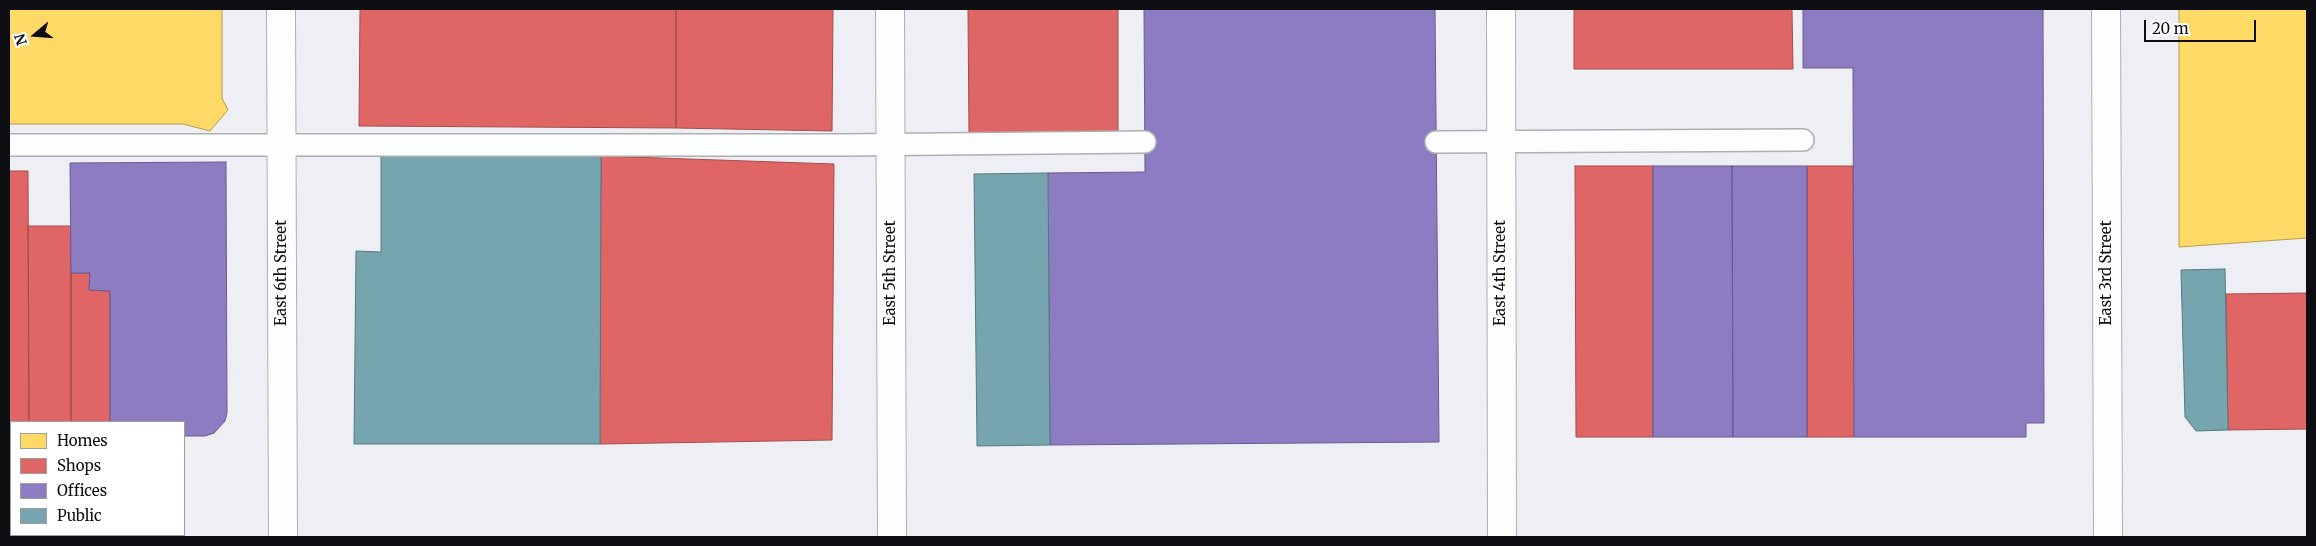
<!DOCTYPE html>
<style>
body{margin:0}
#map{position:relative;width:2316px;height:546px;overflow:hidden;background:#edeff4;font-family:Merriweather,serif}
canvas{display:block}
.frame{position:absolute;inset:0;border:10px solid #0d0e11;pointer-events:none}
.legend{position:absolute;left:10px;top:421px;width:175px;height:115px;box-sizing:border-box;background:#fff;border:1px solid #9e9fa0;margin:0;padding:6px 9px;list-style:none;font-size:15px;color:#0d0e11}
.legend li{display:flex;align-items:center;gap:10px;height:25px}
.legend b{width:25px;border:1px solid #9e9fa0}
.north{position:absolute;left:10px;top:10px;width:50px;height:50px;-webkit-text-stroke:4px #fff;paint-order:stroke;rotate:252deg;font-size:14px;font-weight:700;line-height:20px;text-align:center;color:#0d0e11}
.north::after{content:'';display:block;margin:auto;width:18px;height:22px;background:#0d0e11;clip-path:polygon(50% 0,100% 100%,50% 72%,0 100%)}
.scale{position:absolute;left:2144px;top:20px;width:112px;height:22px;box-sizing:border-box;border:2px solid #0d0e11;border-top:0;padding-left:6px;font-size:15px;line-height:18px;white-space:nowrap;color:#0d0e11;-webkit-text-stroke:4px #fff;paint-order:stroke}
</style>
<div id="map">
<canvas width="2316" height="546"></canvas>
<div class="frame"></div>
<ul class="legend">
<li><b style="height:14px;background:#ffd966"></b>Homes</li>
<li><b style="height:14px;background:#e06666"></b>Shops</li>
<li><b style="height:14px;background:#8e7cc3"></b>Offices</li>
<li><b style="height:14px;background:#76a5af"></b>Public</li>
</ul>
<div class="north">N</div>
<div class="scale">20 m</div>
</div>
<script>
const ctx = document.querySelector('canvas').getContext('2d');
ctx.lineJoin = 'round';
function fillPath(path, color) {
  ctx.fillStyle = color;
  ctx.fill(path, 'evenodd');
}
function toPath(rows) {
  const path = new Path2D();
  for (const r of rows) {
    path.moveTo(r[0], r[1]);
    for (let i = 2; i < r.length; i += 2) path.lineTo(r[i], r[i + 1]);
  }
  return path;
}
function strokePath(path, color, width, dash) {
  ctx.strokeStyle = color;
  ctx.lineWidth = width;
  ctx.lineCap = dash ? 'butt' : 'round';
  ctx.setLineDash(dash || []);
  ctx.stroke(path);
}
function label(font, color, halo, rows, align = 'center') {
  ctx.font = font + ' Merriweather,serif';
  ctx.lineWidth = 5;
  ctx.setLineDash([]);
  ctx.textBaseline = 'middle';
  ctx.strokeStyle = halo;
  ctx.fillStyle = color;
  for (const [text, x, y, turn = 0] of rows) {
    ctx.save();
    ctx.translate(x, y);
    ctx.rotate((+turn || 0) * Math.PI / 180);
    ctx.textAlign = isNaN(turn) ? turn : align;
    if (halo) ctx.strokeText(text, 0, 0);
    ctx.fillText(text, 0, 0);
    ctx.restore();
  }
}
const homes = toPath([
 [9,9,222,9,222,98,228,110,210,131,183,124,9,124,9,9],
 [2179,9,2307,9,2307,238,2179,247,2179,9]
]);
const shops = toPath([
 [360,9,676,9,676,128,359,126,360,9],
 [676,9,833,9,832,131,676,128,676,9],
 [968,9,1118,9,1118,134,969,135,968,9],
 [1574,9,1792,9,1793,69,1574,69,1574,9],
 [601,156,834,164,832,440,600,444,601,156],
 [1575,166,1653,166,1653,437,1576,437,1575,166],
 [1807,166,1853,166,1854,437,1807,437,1807,166],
 [9,171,28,171,29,422,11,422,11,436,9,436,9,171],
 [28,226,71,226,71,422,29,422,28,226],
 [71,273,90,273,89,290,110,291,110,422,71,422,71,273],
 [2307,293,2307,429,2228,430,2226,294,2307,293]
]);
const offices = toPath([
 [1144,9,1435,9,1439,442,1050,445,1048,173,1145,172,1144,9],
 [1803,9,2043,9,2044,423,2026,423,2026,437,1854,437,1853,68,1803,68,1803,9],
 [226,162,227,413,225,421,214,433,205,436,184,436,184,422,110,422,110,291,89,290,90,273,71,273,70,163,226,162],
 [1653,166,1732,166,1733,437,1653,437,1653,166],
 [1732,166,1807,166,1807,437,1733,437,1732,166]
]);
const public = toPath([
 [381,156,601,156,600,444,354,444,356,251,381,252,381,156],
 [1048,173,1050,445,977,446,974,174,1048,173],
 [2225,269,2228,430,2196,431,2185,417,2181,270,2225,269]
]);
const lane = toPath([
 [1436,142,1803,140],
 [9,145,842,145,1145,142]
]);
const street = toPath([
 [1501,9,1502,537],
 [2106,9,2108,537]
]);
const secondary = toPath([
 [281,9,283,537],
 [890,9,892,537]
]);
const streetNames = [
 ["East 6th Street",282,273,-90],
 ["East 5th Street",891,273,-90],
 ["East 4th Street",1501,273,-90],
 ["East 3rd Street",2107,273,-90]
];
fillPath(homes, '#ffd966');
strokePath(homes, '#b69c4c', 1);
fillPath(shops, '#e06666');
strokePath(shops, '#a14c4c', 1);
fillPath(offices, '#8e7cc3');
strokePath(offices, '#675b8e', 1);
fillPath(public, '#76a5af');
strokePath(public, '#567880', 1);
strokePath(lane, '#adafb2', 24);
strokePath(street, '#adafb2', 30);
strokePath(secondary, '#adafb2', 30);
strokePath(lane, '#fcfdfd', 21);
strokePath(street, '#fcfdfd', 28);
strokePath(secondary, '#fcfdfd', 28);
label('15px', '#0d0e11', '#fff', streetNames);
</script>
